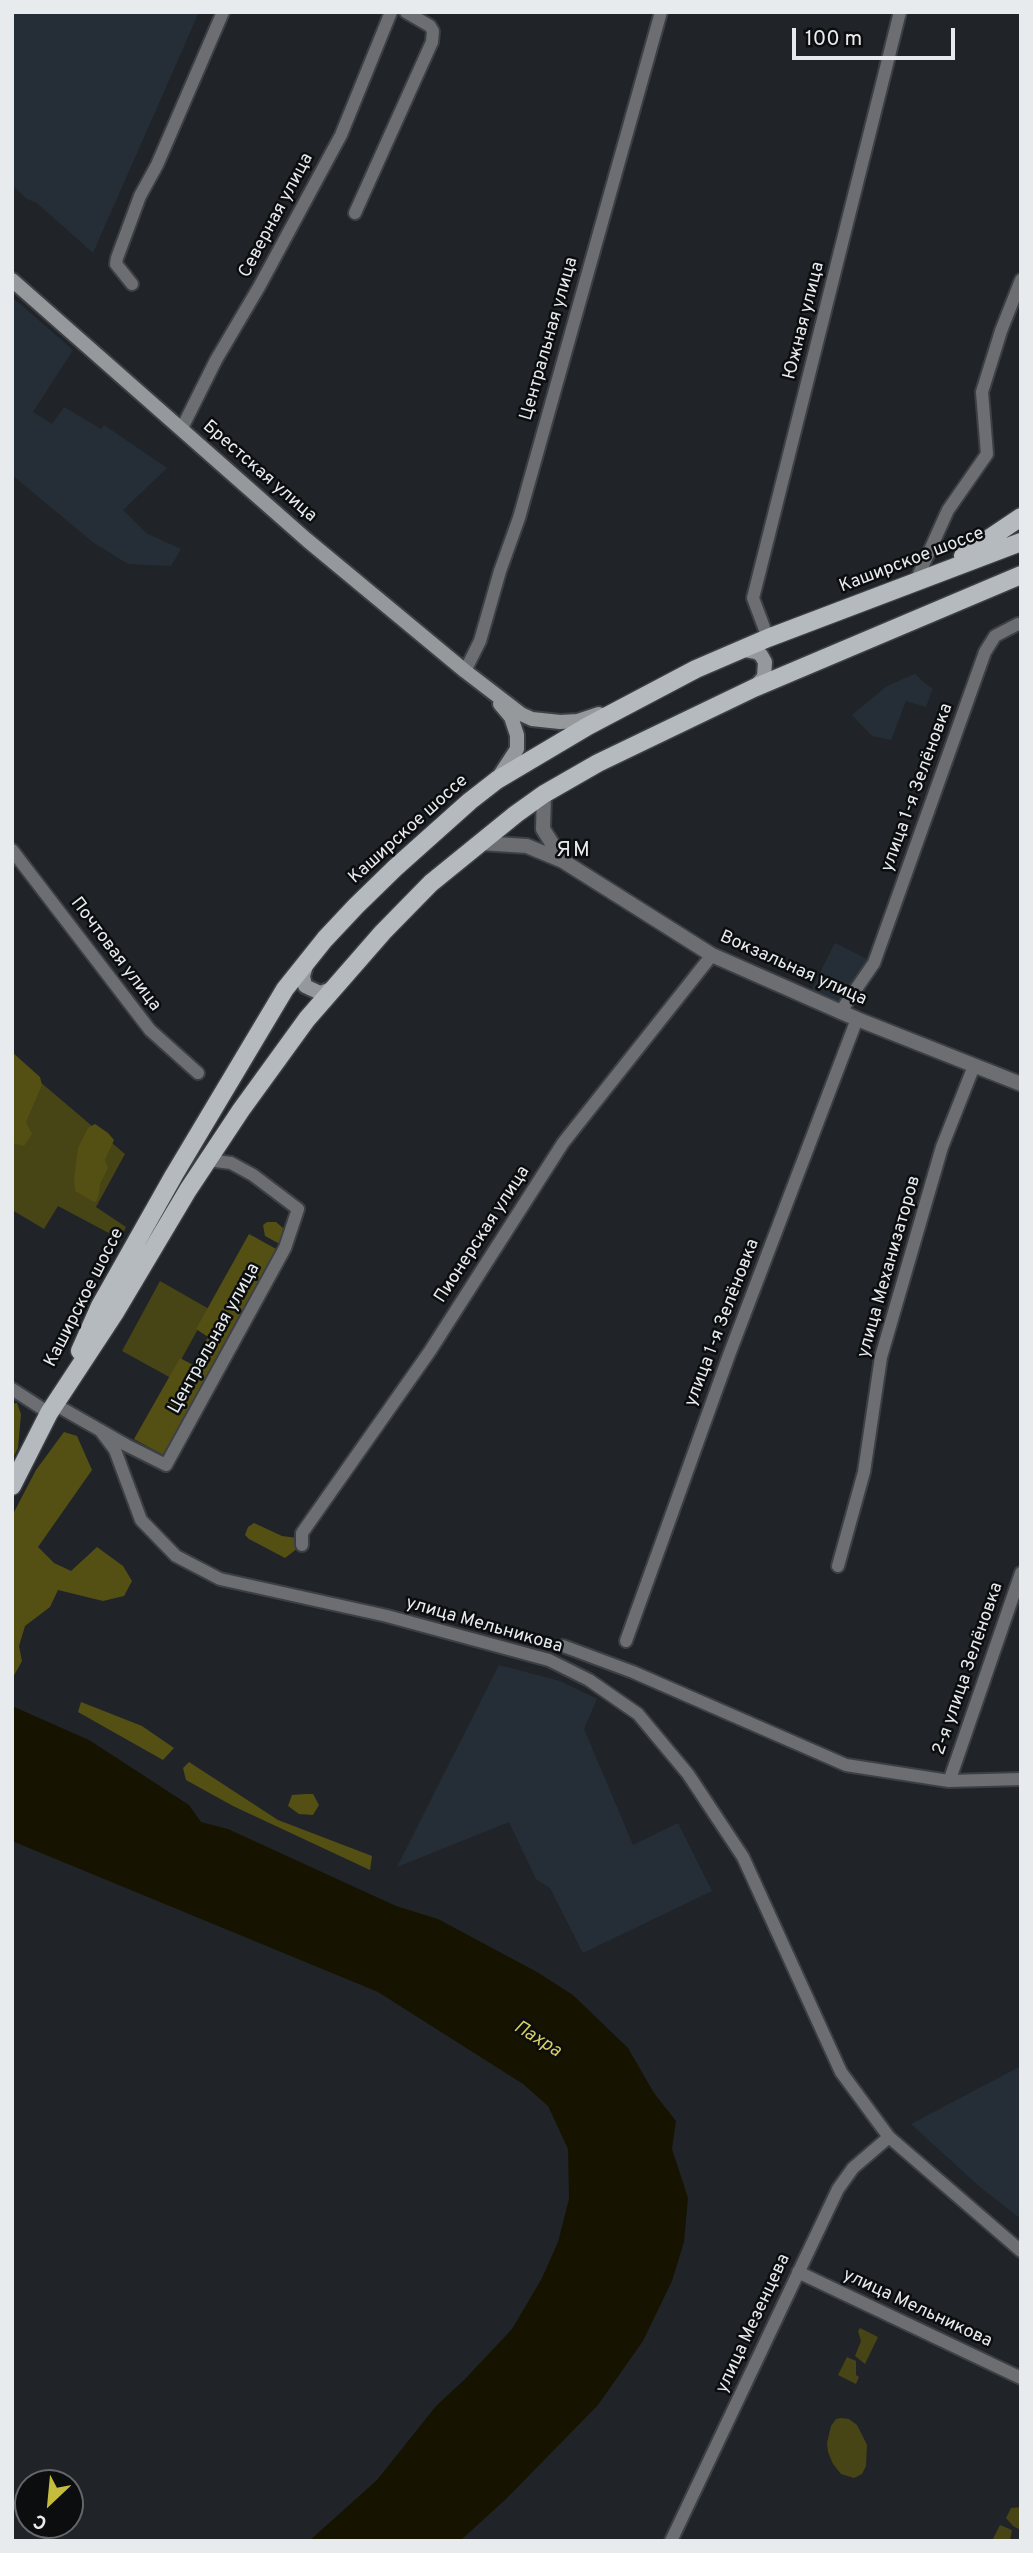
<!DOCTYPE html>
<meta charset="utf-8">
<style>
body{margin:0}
#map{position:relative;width:1033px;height:2553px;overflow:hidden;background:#202429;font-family:Overpass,sans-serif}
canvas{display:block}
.frame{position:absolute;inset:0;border:14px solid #e8ebee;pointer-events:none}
.north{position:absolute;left:14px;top:2469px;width:70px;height:70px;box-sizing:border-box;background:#0c0d0f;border:2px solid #646668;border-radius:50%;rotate:206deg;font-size:19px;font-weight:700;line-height:28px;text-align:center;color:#e8ebee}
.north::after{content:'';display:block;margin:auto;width:24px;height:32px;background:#c5bc3d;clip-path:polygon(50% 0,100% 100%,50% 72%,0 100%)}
.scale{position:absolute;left:792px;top:28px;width:163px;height:32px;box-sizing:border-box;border:4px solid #e8ebee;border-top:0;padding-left:9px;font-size:21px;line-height:24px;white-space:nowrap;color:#e8ebee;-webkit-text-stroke:5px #0c0d0f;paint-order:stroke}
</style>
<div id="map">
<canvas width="1033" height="2553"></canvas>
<div class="frame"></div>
<div class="north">С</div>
<div class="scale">100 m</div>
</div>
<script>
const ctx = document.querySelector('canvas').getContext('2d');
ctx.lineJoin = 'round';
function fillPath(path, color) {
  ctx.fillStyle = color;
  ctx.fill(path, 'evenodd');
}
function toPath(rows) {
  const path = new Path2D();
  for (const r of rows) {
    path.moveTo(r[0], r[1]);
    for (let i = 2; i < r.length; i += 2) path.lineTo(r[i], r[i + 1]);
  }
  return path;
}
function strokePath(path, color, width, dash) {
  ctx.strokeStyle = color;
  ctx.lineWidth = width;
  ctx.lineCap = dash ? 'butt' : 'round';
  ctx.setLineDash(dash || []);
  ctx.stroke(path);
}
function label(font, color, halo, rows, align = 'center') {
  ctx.font = font + ' Overpass,sans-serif';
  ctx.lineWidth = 5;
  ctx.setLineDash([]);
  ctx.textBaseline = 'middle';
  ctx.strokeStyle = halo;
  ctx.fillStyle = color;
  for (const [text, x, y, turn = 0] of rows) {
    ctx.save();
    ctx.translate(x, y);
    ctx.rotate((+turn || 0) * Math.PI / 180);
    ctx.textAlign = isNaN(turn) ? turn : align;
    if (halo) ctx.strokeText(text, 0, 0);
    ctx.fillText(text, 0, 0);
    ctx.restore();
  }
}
const built = toPath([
 [12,12,199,12,93,253,37,203,27,199,12,185],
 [12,297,73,350,33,412,52,424,64,407,101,429,104,425,167,468,123,510,146,533,181,549,171,566,128,564,94,543,12,475],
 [915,674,928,686,933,688,926,707,906,701,891,740,872,736,852,715,887,686],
 [835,943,867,959,839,1003,811,991],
 [499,1665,560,1681,597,1699,584,1729,633,1845,678,1823,712,1891,583,1953,550,1888,536,1879,509,1822,397,1867],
 [1021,2066,1021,2219,980,2187,911,2124]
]);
const green = toPath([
 [12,1058,125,1154,96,1207,126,1227,120,1239,58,1206,44,1229,12,1210],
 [160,1281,209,1309,171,1378,122,1351],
 [860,2328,878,2337,865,2364,855,2356,861,2341,858,2331],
 [847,2357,856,2361,856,2375,859,2377,856,2384,838,2375],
 [841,2418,849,2419,857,2425,867,2445,866,2466,862,2474,854,2478,841,2474,833,2464,828,2452,827,2443,831,2426,836,2419],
 [1021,2507,1021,2530,1013,2526,1006,2518,1011,2508],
 [1000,2525,1012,2530,1010,2541,992,2541]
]);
const forest = toPath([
 [12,1052,40,1077,42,1085,26,1122,32,1134,24,1146,12,1143],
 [95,1124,108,1133,114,1140,105,1160,108,1168,100,1184,99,1195,96,1202,92,1201,75,1191,74,1179,78,1148,88,1128],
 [267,1222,276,1222,283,1228,282,1241,278,1243,265,1236,263,1225],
 [249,1234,278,1250,197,1397,163,1455,134,1439,180,1358,193,1365,208,1337,196,1329],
 [17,1403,21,1414,18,1448,12,1460,12,1404],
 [64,1432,77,1436,92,1470,38,1547,54,1563,71,1571,97,1547,123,1566,132,1581,124,1596,103,1601,58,1590,50,1607,25,1626,19,1646,22,1661,12,1679,12,1516,36,1470],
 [254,1523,282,1536,297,1538,298,1548,285,1558,249,1539,245,1535,248,1527],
 [81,1702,142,1726,174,1748,163,1760,78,1712],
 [189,1762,278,1820,372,1856,370,1870,233,1806,186,1780,183,1768],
 [306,1794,313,1794,319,1805,313,1815,299,1814,288,1806,292,1795]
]);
const water = toPath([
 [12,1706,89,1740,189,1805,201,1822,228,1829,396,1906,438,1919,537,1972,573,1995,628,2048,654,2093,676,2121,672,2149,688,2198,684,2242,672,2281,643,2341,598,2405,507,2498,460,2541,309,2541,377,2480,436,2406,465,2379,512,2329,542,2278,558,2242,569,2199,568,2149,548,2106,523,2084,378,1992,12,1841]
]);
const minor = toPath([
 [355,213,432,42,433,31,430,26,406,12],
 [132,284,116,264,117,258,140,196,157,165,223,12],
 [181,430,216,360,259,287,341,135,391,12],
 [915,583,948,510,987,454,982,392,1001,331,1021,280],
 [768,638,753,598,900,12],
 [465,671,480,641,500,571,519,518,661,12],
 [12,850,150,1030,198,1073],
 [841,1011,874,963,985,652,995,636,1018,624],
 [12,1389,49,1413],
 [56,1405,126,1445,166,1465,285,1248,298,1209,253,1175,231,1163,208,1160],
 [100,1430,115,1450,141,1520,176,1556,220,1579,387,1616,549,1660,589,1680,638,1714,688,1774,743,1857,841,2072,889,2137,1021,2251],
 [302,1545,302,1533,430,1351,563,1143,712,955],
 [838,1566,864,1472,881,1357,942,1147,974,1066],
 [626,1641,729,1355,857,1019],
 [563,1646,633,1672,846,1765,949,1781,1021,1779],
 [951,1776,1021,1573],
 [798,2272,1021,2378],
 [671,2541,838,2189,853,2168,889,2137]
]);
const tertiary = toPath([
 [544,794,543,829,563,861],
 [480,843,527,846,563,861,712,955,857,1019,1021,1084]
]);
const secondary = toPath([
 [12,280,307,540,465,671,521,714,532,719,560,722,578,721,599,714],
 [740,649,756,652,761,655,765,662,764,677,755,687],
 [498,778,517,749,517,735,511,717,500,704],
 [307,962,303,976,305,986,320,993,334,988]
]);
const primary = toPath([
 [963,556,1021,517],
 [80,1351,100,1306,174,1175,285,989,325,939,356,906,395,868,470,801,497,780,588,726,696,669,768,638,1021,542],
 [12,1486,49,1413,116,1311,188,1190,241,1110,307,1019,383,932,431,883,516,814,544,794,598,763,754,688,1021,575]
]);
const streetNames = [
 ["Северная улица",277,216,-62],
 ["Южная улица",805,321,-76],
 ["Центральная улица",550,339,-74],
 ["Брестская улица",259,472,41],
 ["Каширское шоссе",912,561,-21],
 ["улица 1-я Зелёновка",918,788,-70],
 ["Каширское шоссе",409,830,-42],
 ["Почтовая улица",115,955,53],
 ["Вокзальная улица",793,969,24],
 ["Пионерская улица",483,1235,-57],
 ["улица Механизаторов",890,1267,-74],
 ["Каширское шоссе",85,1298,-63],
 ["улица 1-я Зелёновка",723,1323,-69],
 ["Центральная улица",215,1339,-61],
 ["улица Мельникова",484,1626,16],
 ["2-я улица Зелёновка",969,1669,-71],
 ["улица Мельникова",917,2309,25],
 ["улица Мезенцева",754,2324,-65]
];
const waterNames = [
 ["Пахра",537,2040,32]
];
const quarterNames = [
 ["ЯМ",574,852]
];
fillPath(built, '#252e37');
fillPath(green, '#474415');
fillPath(forest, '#545013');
fillPath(water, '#161400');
strokePath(minor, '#3c4045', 16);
strokePath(tertiary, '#3c4045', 18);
strokePath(secondary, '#3c4045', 18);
strokePath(primary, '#3c4045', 21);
strokePath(minor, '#6c6e71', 12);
strokePath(tertiary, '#6c6e71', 14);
strokePath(secondary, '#95999c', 14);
strokePath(primary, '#b5babe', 18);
label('18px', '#e8ebee', '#0c0d0f', streetNames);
label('italic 19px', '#d7cf65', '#0c0d0f', waterNames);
ctx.letterSpacing = '2px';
label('21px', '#e8ebee', '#0c0d0f', quarterNames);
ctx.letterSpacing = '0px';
</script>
